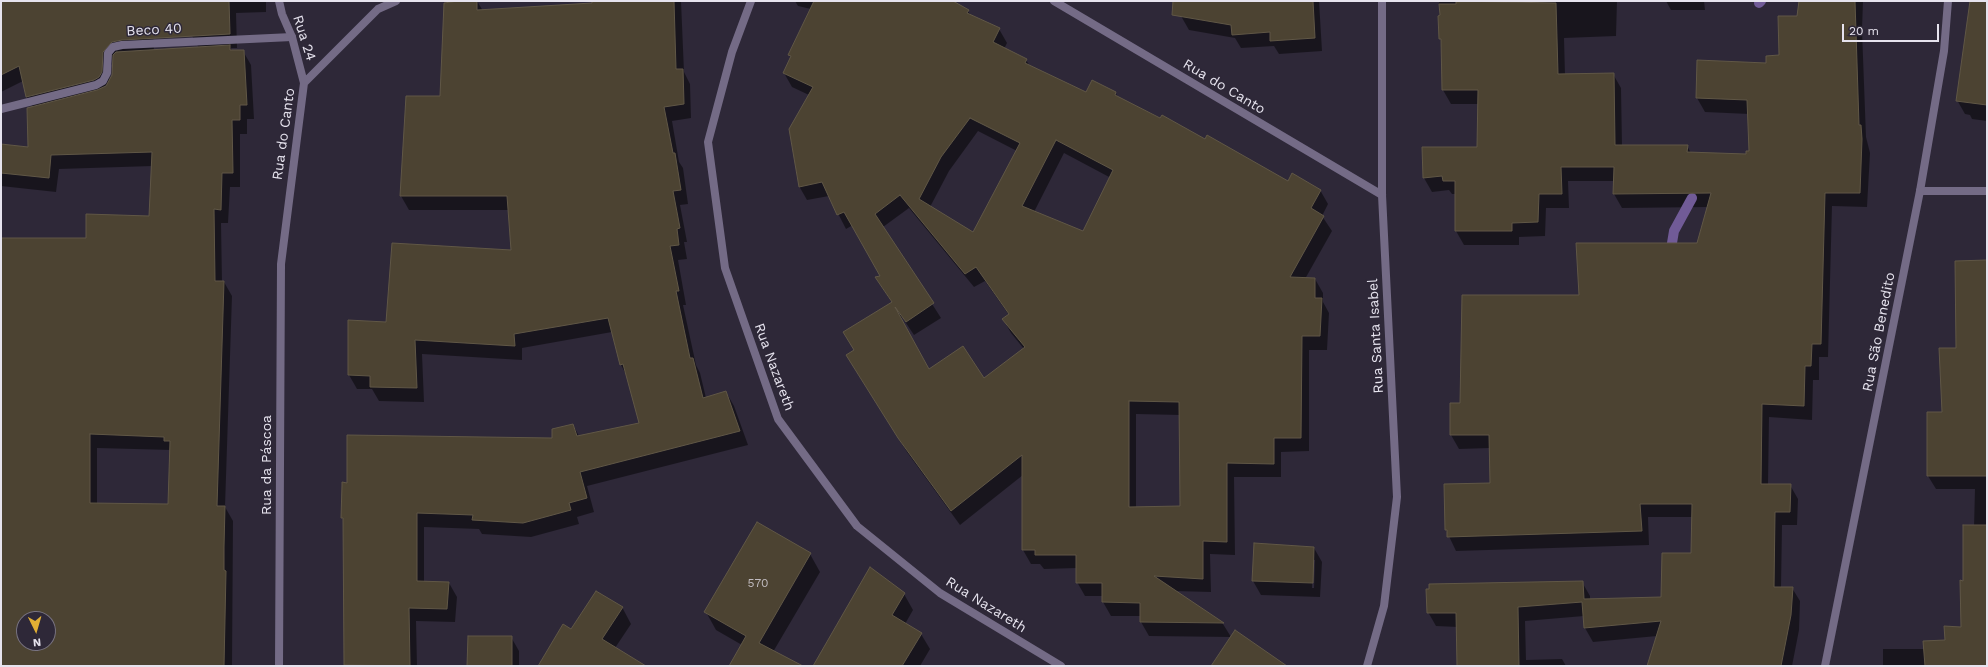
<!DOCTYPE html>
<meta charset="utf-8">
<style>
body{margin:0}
#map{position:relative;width:1988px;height:667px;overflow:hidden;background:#2e2838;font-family:"Work Sans",sans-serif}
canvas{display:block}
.frame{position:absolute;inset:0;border:2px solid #e6e3ee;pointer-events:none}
.north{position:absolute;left:16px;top:611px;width:40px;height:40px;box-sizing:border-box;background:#2e2838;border:1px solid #787381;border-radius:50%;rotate:175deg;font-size:11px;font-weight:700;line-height:16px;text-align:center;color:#e6e3ee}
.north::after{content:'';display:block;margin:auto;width:14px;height:18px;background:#e1af34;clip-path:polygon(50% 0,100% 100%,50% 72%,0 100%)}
.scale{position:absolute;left:1842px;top:24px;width:97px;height:18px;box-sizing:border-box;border:2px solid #e6e3ee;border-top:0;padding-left:5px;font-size:12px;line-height:14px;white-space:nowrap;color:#e6e3ee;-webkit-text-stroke:3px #2e2838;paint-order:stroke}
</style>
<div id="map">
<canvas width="1988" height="667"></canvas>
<div class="frame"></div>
<div class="north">N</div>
<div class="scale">20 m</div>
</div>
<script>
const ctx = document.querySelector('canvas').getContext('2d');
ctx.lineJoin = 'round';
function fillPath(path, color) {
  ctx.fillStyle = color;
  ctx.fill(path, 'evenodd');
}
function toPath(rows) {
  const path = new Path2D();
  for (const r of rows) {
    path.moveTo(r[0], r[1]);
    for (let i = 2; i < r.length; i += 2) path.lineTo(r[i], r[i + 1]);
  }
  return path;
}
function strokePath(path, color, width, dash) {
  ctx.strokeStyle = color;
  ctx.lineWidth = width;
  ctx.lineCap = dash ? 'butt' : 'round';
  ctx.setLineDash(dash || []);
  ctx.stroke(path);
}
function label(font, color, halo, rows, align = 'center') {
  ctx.font = font + ' "Work Sans",sans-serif';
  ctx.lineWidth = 3;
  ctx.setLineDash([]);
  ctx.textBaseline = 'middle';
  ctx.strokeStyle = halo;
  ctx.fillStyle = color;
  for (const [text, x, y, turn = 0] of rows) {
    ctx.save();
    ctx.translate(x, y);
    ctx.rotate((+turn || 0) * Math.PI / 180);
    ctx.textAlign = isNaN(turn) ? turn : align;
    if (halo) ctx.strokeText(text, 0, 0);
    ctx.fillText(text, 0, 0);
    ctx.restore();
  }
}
const shadow = toPath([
 [1,1,152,1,154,52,199,48,192,36,191,1,266,1,266,12,236,13,237,48,231,48,232,51,243,51,251,65,254,119,247,119,247,134,240,134,240,187,230,187,228,223,221,223,222,282,224,282,232,296,225,507,233,521,232,666,1,666,1,239,87,239,150,217,153,166,59,169,56,192,1,186,1,145,29,148,33,108,27,97,23,81,1,92],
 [114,61,113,75,109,82,110,67],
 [97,448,171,450,168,505,97,504],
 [24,619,48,619,48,643,24,643],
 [466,1,477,1,483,11,594,4,593,1,681,1,684,72,690,84,691,118,672,121,679,162,683,168,688,204,680,205,687,242,684,242,687,259,678,260,686,305,683,305,696,365,700,373,706,398,726,392,734,406,748,445,587,486,594,512,577,517,579,524,531,537,482,534,479,529,424,527,424,582,449,583,457,597,455,622,416,621,417,666,345,666,344,521,342,518,348,484,553,439,573,425,579,436,641,424,628,378,621,365,612,332,522,348,522,360,422,354,424,402,379,401,372,389,357,389,349,375,387,323,512,251,509,210,409,210,401,196,441,97],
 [795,1,951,1,968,11,971,16,999,29,1007,43,1004,49,1026,60,1030,66,1087,93,1115,92,1118,97,1288,182,1320,190,1328,204,1322,216,1332,231,1305,279,1315,279,1323,293,1323,302,1329,313,1327,350,1309,350,1309,451,1281,452,1281,477,1234,477,1235,555,1210,554,1211,592,1174,591,1223,624,1231,637,1149,636,1141,622,1141,616,1111,616,1103,602,1103,596,1085,596,1077,582,1077,568,1044,569,1040,564,1031,564,1023,550,1023,475,960,525,907,452,855,369,855,351,892,303,876,278,882,277,853,225,846,229,829,196,807,200,799,186,809,95,792,87,784,73,791,58,789,55,811,9,798,6],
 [978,131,1017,151,974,234,930,207,949,171],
 [1064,153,1111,178,1084,233,1034,212],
 [909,208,974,287,985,281,1009,315,1003,319,1011,333,1024,349,984,379,929,370,901,318,902,317,914,335,941,318,883,227],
 [1136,414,1180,415,1181,507,1136,507],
 [1178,1,1319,1,1322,51,1279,54,1274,46,1241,48,1235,38,1189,30,1181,16],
 [1439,1,1617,1,1616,36,1564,38,1565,75,1613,74,1621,88,1622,146,1687,146,1691,153,1747,155,1750,152,1749,114,1705,112,1697,98,1698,62,1790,111,1800,1,1863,1,1862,30,1866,137,1870,153,1867,207,1832,206,1828,357,1819,357,1819,380,1813,380,1812,420,1769,417,1768,485,1790,485,1798,499,1797,525,1782,525,1781,588,1792,588,1800,601,1799,630,1792,666,1648,666,1657,636,1593,642,1585,628,1584,616,1525,621,1526,660,1562,659,1566,666,1458,666,1458,627,1436,626,1428,612,1582,582,1590,596,1590,600,1662,598,1692,554,1692,517,1648,517,1649,545,1456,551,1446,530,1491,484,1490,448,1459,449,1451,435,1461,404,1580,296,1698,244,1708,207,1622,208,1614,194,1614,181,1568,181,1569,208,1546,208,1545,236,1519,237,1519,245,1464,245,1456,231,1456,194,1452,194,1449,190,1432,192,1424,178,1478,148,1478,104,1451,104,1443,90],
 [1666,1,1713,1,1704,1,1705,10,1671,10],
 [1987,34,1987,121,1972,119,1970,115,1965,114,1957,100],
 [1987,261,1987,666,1883,666,1883,649,1925,649,1946,641,1962,628,1964,582,1974,527,1975,489,1936,489,1928,476,1957,349],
 [1314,548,1322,562,1320,597,1261,595,1253,581],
 [1313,560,1315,560,1314,588,1312,588],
 [810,554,820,572,773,652,801,666,731,666,742,645,716,630,706,612],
 [904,594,913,610,905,624,921,634,930,649,920,666,826,666],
 [622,607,631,624,615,648,639,666,539,666,571,630],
 [511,637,519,651,519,666,468,666]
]);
const stream = toPath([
 [1759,3,1761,1],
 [1670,255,1674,231,1692,198]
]);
const building = toPath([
 [1,1,229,1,230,34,122,40,112,42,103,52,102,72,99,77,94,80,26,97,19,66,1,75,1,1],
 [458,1,477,1,477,10,592,3,592,1,674,1,676,69,683,69,684,104,664,107,673,153,675,153,681,190,673,191,680,228,677,229,679,245,670,246,679,291,676,291,690,358,693,358,703,398,726,391,740,431,580,472,587,498,569,503,571,510,523,523,472,520,473,515,417,513,417,581,449,582,447,609,409,608,410,666,344,665,343,518,341,518,342,485,342,482,347,483,347,435,552,438,552,429,573,424,577,436,639,423,623,364,620,365,608,318,514,334,515,346,415,340,417,388,370,387,370,376,348,375,348,320,386,322,392,243,511,250,507,196,400,196,406,96,440,96,444,3,458,1],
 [814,1,953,1,969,10,967,13,1000,28,993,42,1027,59,1025,63,1086,92,1092,80,1116,92,1115,95,1160,118,1162,115,1205,139,1207,135,1288,181,1292,173,1321,190,1311,208,1324,216,1290,277,1315,278,1315,298,1322,298,1320,336,1302,336,1301,438,1274,438,1274,464,1227,463,1227,542,1203,541,1203,579,1154,576,1224,623,1140,622,1140,603,1102,602,1102,583,1076,583,1076,555,1035,555,1035,550,1022,550,1022,455,951,511,898,438,846,355,854,350,843,332,892,302,875,277,880,276,844,212,837,215,822,182,799,187,789,129,813,87,783,73,791,56,788,55,814,1],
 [970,118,1020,143,973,232,919,199,941,157,970,118],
 [1056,140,1113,170,1083,231,1022,206,1056,140],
 [900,195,965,274,976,267,1009,314,1002,319,1025,347,984,378,963,346,929,369,895,307,906,322,934,303,875,214,900,195],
 [1129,401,1179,402,1180,506,1129,507,1129,401],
 [1173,1,1313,1,1315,38,1270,41,1270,32,1232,35,1231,25,1172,15,1173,1],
 [1456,1,1556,3,1558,74,1614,73,1615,145,1688,145,1687,152,1746,154,1746,151,1749,151,1747,100,1696,98,1697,60,1766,63,1766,56,1779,55,1778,16,1797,16,1799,1,1855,1,1859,125,1861,125,1862,139,1860,193,1825,193,1821,344,1812,344,1811,366,1805,366,1804,406,1762,404,1761,484,1791,484,1790,512,1775,512,1774,587,1793,587,1791,615,1781,666,1647,666,1661,621,1584,628,1582,602,1518,607,1519,666,1457,666,1456,613,1427,613,1426,589,1429,589,1429,584,1583,581,1584,599,1661,597,1662,553,1691,553,1692,504,1640,504,1642,531,1447,537,1447,530,1445,530,1444,484,1490,483,1489,435,1450,435,1450,403,1460,403,1462,295,1579,295,1576,243,1697,243,1711,193,1613,194,1614,167,1561,167,1562,194,1539,194,1538,222,1512,223,1512,231,1455,231,1455,181,1443,181,1442,176,1423,178,1422,147,1477,147,1478,90,1442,90,1441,39,1439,39,1438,16,1440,15,1439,4,1456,4,1456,1],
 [1970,1,1987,1,1987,105,1956,101,1970,1],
 [230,45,230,50,244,50,247,105,240,105,240,120,232,120,233,173,222,173,221,210,214,209,215,281,224,281,217,506,225,506,224,547,224,570,226,571,224,666,1,666,1,238,86,238,86,214,149,216,152,152,51,155,49,178,1,173,1,144,28,147,27,108,97,90,106,86,112,75,113,55,116,52,230,45],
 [90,434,164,437,164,441,170,441,168,504,90,503,90,434],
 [24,619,48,619,48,643,24,643,24,619],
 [1987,260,1987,476,1927,476,1927,412,1942,412,1939,348,1956,348,1955,261,1987,260],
 [757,522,811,553,759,643,803,666,729,666,746,636,704,612,757,522],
 [1963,525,1987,525,1987,666,1925,666,1923,641,1945,640,1944,626,1961,627,1960,580,1963,581,1963,525],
 [1254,543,1314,547,1313,583,1252,581,1254,543],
 [870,567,905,593,892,615,922,633,902,666,813,666,870,567],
 [596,591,623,607,602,639,646,666,538,666,563,624,571,629,596,591],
 [1235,630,1287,666,1211,666,1235,630],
 [468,636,512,636,512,666,467,666,468,636]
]);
const service = toPath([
 [1,109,96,85,103,81,107,73,108,53,113,47,122,45,292,37]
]);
const minor = toPath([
 [279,1,282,14,292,37,304,83],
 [751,1,732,52,708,142,725,268,778,419,857,526,940,593,1061,666],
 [1054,1,1382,195],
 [1920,191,1987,191],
 [279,666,281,264,304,83,378,9,396,1]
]);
const tertiary = toPath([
 [1367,666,1384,606,1397,497,1382,195,1382,1],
 [1825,666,1920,191,1944,51,1948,1]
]);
const numberNames = [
 ["570",758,583]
];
const streetNames = [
 ["Beco 40",154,30,-3],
 ["Rua 24",304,38,72],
 ["Rua do Canto",1224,87,31],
 ["Rua do Canto",284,134,-82],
 ["Rua São Benedito",1879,332,-79],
 ["Rua Santa Isabel",1376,336,-93],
 ["Rua Nazareth",774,367,70],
 ["Rua da Páscoa",267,465,-90],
 ["Rua Nazareth",986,605,32]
];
fillPath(shadow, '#0007');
strokePath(stream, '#715b97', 10);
fillPath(building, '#4c4332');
strokePath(building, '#605746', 1);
strokePath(service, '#746b86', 8);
strokePath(minor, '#746b86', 8);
strokePath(tertiary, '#746b86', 8);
label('12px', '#c0bbbf', null, numberNames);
label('14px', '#e6e3ee', '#2e2838', streetNames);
</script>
